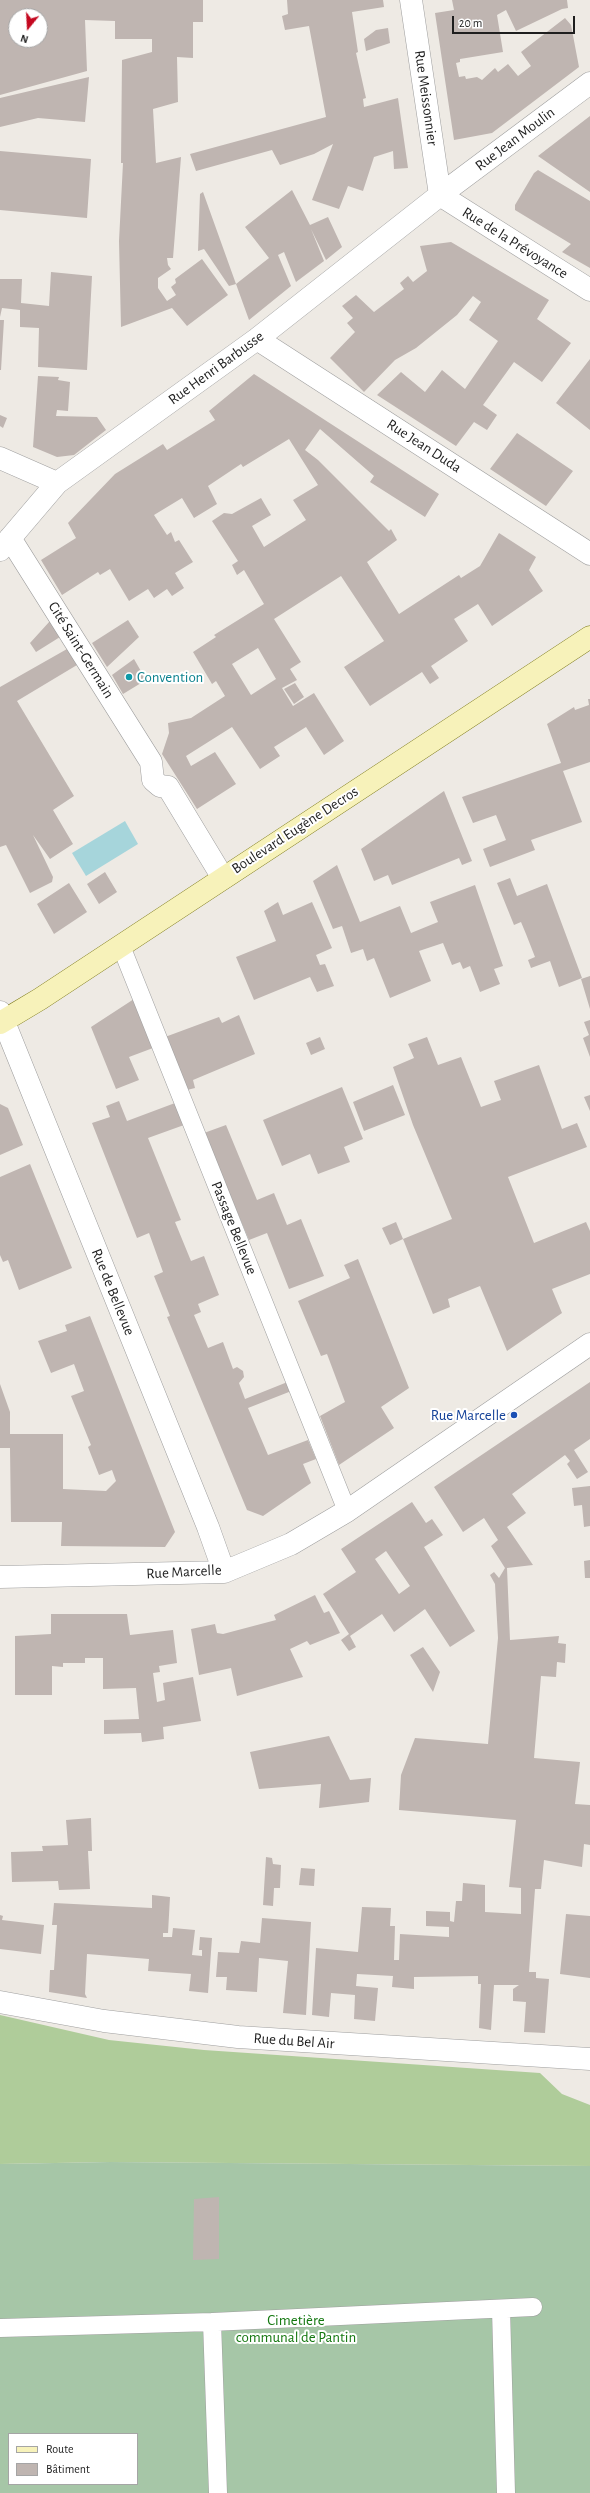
<!DOCTYPE html>
<meta charset="utf-8">
<style>
body{margin:0}
#map{position:relative;width:590px;height:2493px;overflow:hidden;background:#eeeae4;font-family:"Alegreya Sans",sans-serif}
canvas{display:block}
.legend{position:absolute;left:8px;top:2433px;width:130px;height:52px;box-sizing:border-box;background:#fff;border:1px solid #a5a5a5;margin:0;padding:5px 7px;list-style:none;font-size:12px;color:#1e1e1e}
.legend li{display:flex;align-items:center;gap:8px;height:20px}
.legend b{width:20px;border:1px solid #a5a5a5}
.north{position:absolute;left:8px;top:8px;width:40px;height:40px;box-sizing:border-box;background:#fff;border:1px solid #a5a5a5;border-radius:50%;rotate:198deg;font-size:11px;font-weight:700;line-height:16px;text-align:center;color:#1e1e1e}
.north::after{content:'';display:block;margin:auto;width:14px;height:18px;background:#c40820;clip-path:polygon(50% 0,100% 100%,50% 72%,0 100%)}
.scale{position:absolute;left:452px;top:16px;width:123px;height:18px;box-sizing:border-box;border:2px solid #1e1e1e;border-top:0;padding-left:5px;font-size:12px;line-height:14px;white-space:nowrap;color:#1e1e1e;-webkit-text-stroke:3px #fff;paint-order:stroke}
</style>
<div id="map">
<canvas width="590" height="2493"></canvas>
<ul class="legend">
<li><b style="height:5px;background:#f7f2ba"></b>Route</li>
<li><b style="height:11px;background:#bfb5b1"></b>Bâtiment</li>
</ul>
<div class="north">N</div>
<div class="scale">20 m</div>
</div>
<script>
const ctx = document.querySelector('canvas').getContext('2d');
ctx.lineJoin = 'round';
function fillPath(path, color) {
  ctx.fillStyle = color;
  ctx.fill(path, 'evenodd');
}
function toPath(rows) {
  const path = new Path2D();
  for (const r of rows) {
    path.moveTo(r[0], r[1]);
    for (let i = 2; i < r.length; i += 2) path.lineTo(r[i], r[i + 1]);
  }
  return path;
}
function strokePath(path, color, width, dash) {
  ctx.strokeStyle = color;
  ctx.lineWidth = width;
  ctx.lineCap = dash ? 'butt' : 'round';
  ctx.setLineDash(dash || []);
  ctx.stroke(path);
}
function label(font, color, halo, rows, align = 'center') {
  ctx.font = font + ' "Alegreya Sans",sans-serif';
  ctx.lineWidth = 4;
  ctx.setLineDash([]);
  ctx.textBaseline = 'middle';
  ctx.strokeStyle = halo;
  ctx.fillStyle = color;
  for (const [text, x, y, turn = 0] of rows) {
    ctx.save();
    ctx.translate(x, y);
    ctx.rotate((+turn || 0) * Math.PI / 180);
    ctx.textAlign = isNaN(turn) ? turn : align;
    if (halo) ctx.strokeText(text, 0, 0);
    ctx.fillText(text, 0, 0);
    ctx.restore();
  }
}
const forest = toPath([
 [0,2015,109,2040,204,2050,540,2073,562,2094,590,2105,590,2166,110,2162,0,2164]
]);
const cemetery = toPath([
 [110,2162,590,2166,590,2493,0,2493,0,2164],
 [9,2434,137,2434,137,2484,9,2484]
]);
const water = toPath([
 [125,821,138,844,86,876,72,853]
]);
const building = toPath([
 [0,0,203,0,203,22,193,22,193,58,177,57,178,102,153,109,156,163,181,157,173,258,167,258,168,265,171,269,158,278,158,288,167,301,176,295,171,287,176,283,175,279,202,259,228,295,187,326,172,308,121,327,119,241,123,163,121,163,122,60,152,52,152,39,115,39,115,21,85,20,87,71,0,95],
 [16,16,40,16,40,40,16,40],
 [287,0,383,0,384,7,352,12,358,52,356,53,366,98,363,99,364,107,398,98,408,168,394,169,393,151,374,157,363,191,348,186,339,209,312,200,333,144,314,154,280,165,272,150,196,171,190,154,326,117,309,26,285,30,282,16,288,14],
 [452,0,567,0,568,8,562,9,516,31,506,10,497,15,503,52,460,59,460,62,456,63,459,77,465,76,466,79,477,77,482,80,495,68,498,72,508,64,518,76,531,66,521,52,565,18,571,25,579,67,492,133,454,140,435,13,454,10],
 [388,28,390,43,366,51,364,39,376,30],
 [89,77,85,122,38,118,0,127,0,98],
 [590,116,590,192,538,156],
 [0,151,91,159,87,218,0,210],
 [538,170,590,201,590,268,562,252,571,244,515,210,515,205,534,173],
 [292,190,310,225,328,217,342,247,326,260,311,229,324,261,296,282,284,252,278,255,291,286,249,320,236,284,229,286,204,249,198,251,200,194,203,192,236,284,269,258,245,227],
 [451,242,549,300,537,319,571,343,542,382,514,362,483,405,497,415,487,430,474,422,456,446,377,395,401,372,425,392,442,370,465,389,498,341,469,320,481,302,473,296,457,315,416,348,395,360,364,392,330,358,355,332,347,323,353,318,342,306,356,295,374,312,404,289,400,283,408,276,413,282,427,271,420,246],
 [51,272,92,276,87,370,38,367,39,328,20,327,20,310,2,308,0,317,0,279,22,279,21,303,49,306],
 [0,320,4,320,1,370,0,370],
 [590,359,590,430,556,403],
 [254,374,439,494,425,517,370,482,374,476,320,429,305,450,318,460,389,531,391,529,397,540,367,562,399,614,459,575,461,578,480,566,499,533,536,557,529,570,543,591,492,626,478,604,454,619,468,641,431,666,439,678,430,684,422,672,370,706,344,667,384,641,341,576,274,619,301,662,290,669,297,680,282,688,293,706,314,693,344,741,324,755,306,727,274,747,280,756,260,769,232,727,186,756,191,766,215,752,236,784,197,809,162,754,169,733,168,723,191,718,225,696,216,681,212,684,193,652,216,637,214,635,264,604,244,570,237,575,232,565,238,561,212,521,224,513,232,514,261,498,271,515,252,526,264,547,306,520,293,500,318,485,289,439,243,467,241,464,208,486,217,504,194,518,182,498,154,515,167,535,171,532,175,542,179,540,193,562,175,573,184,588,172,596,167,589,154,598,148,589,129,601,110,569,100,575,98,572,62,595,41,560,76,538,68,523,115,474,163,444,167,450,215,420,209,411],
 [258,648,276,679,251,695,232,664],
 [38,376,59,377,58,380,70,382,68,411,57,410,56,416,97,417,106,430,74,455,57,457,33,447],
 [0,415,7,418,3,428,0,426],
 [517,433,573,471,546,506,490,469],
 [128,620,139,637,107,667,92,643],
 [50,621,60,637,36,652,30,643],
 [67,649,77,665,17,701,74,796,53,810,73,844,50,859,33,835,53,877,52,882,30,893,6,845,0,847,0,687],
 [134,659,146,680,123,694,112,675],
 [295,683,304,697,294,704,284,689],
 [588,699,590,699,590,762,563,771,582,822,531,840,535,850,490,867,483,849,506,840,496,815,473,823,462,797,561,763,547,724,574,707,575,710,589,705],
 [444,791,472,861,462,865,459,858,392,885,388,875,374,881,361,849],
 [337,865,360,922,400,906,411,933,438,922,430,902,475,885,503,966,494,969,500,984,480,992,470,966,463,969,460,962,452,965,443,943,419,951,431,981,390,998,374,958,367,961,363,949,351,953,342,926,333,929,313,881],
 [105,872,117,892,99,904,87,884],
 [510,878,517,896,547,884,582,978,559,987,550,961,531,968,528,960,535,957,526,934,521,922,514,925,497,883],
 [69,883,87,912,54,934,37,904],
 [278,902,283,915,312,902,332,948,316,955,320,965,325,964,334,986,317,992,310,977,254,1000,236,957,276,941,264,911],
 [590,976,590,1009,581,979],
 [134,999,153,1048,129,1057,139,1080,116,1089,91,1027],
 [239,1015,255,1054,193,1080,195,1088,187,1090,165,1037,219,1017,222,1023],
 [590,1020,590,1057,583,1038,589,1035,584,1022],
 [320,1037,325,1049,311,1055,306,1043],
 [427,1037,438,1065,461,1057,481,1107,501,1100,494,1081,539,1065,562,1129,577,1123,587,1147,508,1177,534,1243,586,1222,590,1231,590,1274,552,1289,562,1313,507,1351,480,1286,448,1299,450,1307,433,1314,403,1239,452,1219,413,1125,393,1067,414,1058,408,1044],
 [393,1085,405,1115,364,1131,353,1102],
 [342,1087,363,1139,344,1147,350,1162,318,1174,310,1154,282,1166,263,1120],
 [590,1095,590,1111,584,1097],
 [119,1101,127,1121,175,1103,184,1125,148,1138,181,1220,175,1222,191,1261,204,1256,219,1295,198,1304,201,1312,194,1315,208,1348,223,1342,233,1369,237,1367,243,1371,244,1377,239,1383,245,1399,290,1381,294,1390,248,1408,268,1455,308,1440,316,1459,303,1464,311,1483,263,1516,247,1510,167,1317,170,1316,154,1276,163,1272,149,1233,137,1238,92,1123,110,1117,106,1106],
 [0,1104,8,1108,23,1145,0,1155],
 [226,1125,257,1200,274,1193,287,1225,301,1219,324,1276,289,1289,267,1233,249,1240,204,1133],
 [30,1164,72,1268,19,1290,8,1260,3,1262,0,1255,0,1177],
 [396,1222,403,1239,390,1245,382,1228],
 [358,1259,409,1388,381,1407,394,1428,339,1465,320,1416,345,1402,327,1354,321,1356,298,1301,350,1278,344,1265],
 [90,1316,175,1532,165,1547,61,1546,62,1522,11,1522,10,1448,0,1448,0,1384,10,1412,10,1434,63,1434,63,1489,106,1491,116,1481,112,1470,99,1475,88,1447,91,1445,71,1396,84,1391,74,1364,51,1373,38,1341,67,1331,65,1325],
 [590,1382,590,1439,574,1450,588,1472,577,1479,567,1464,570,1461,565,1455,512,1494,526,1513,507,1527,533,1565,507,1568,510,1640,559,1636,558,1643,566,1644,565,1663,557,1662,556,1677,541,1676,534,1758,580,1762,575,1804,590,1805,590,1845,584,1844,582,1867,544,1860,541,1889,535,1889,529,1972,536,1972,536,1978,549,1979,545,2033,524,2032,526,2002,513,2001,513,1989,519,1985,494,1985,491,2030,479,2028,481,1984,478,1984,478,1976,414,1977,414,1989,392,1987,393,1976,357,1974,356,1986,378,1988,375,2021,354,2019,355,1995,331,1993,329,2017,312,2015,316,1948,358,1952,362,1907,391,1908,390,1926,395,1926,394,1960,399,1960,400,1934,449,1937,449,1927,426,1926,426,1911,450,1912,450,1921,454,1922,456,1901,462,1901,463,1883,485,1885,485,1912,521,1914,521,1888,509,1887,516,1820,399,1810,401,1775,415,1738,488,1744,498,1638,495,1584,490,1575,494,1572,499,1578,505,1568,491,1546,498,1540,484,1518,463,1532,434,1487],
 [590,1486,590,1526,584,1527,582,1505,574,1506,572,1488],
 [412,1502,426,1523,432,1519,443,1535,424,1547,475,1631,450,1647,425,1609,394,1632,382,1614,350,1636,356,1647,349,1651,341,1640,349,1634,323,1594,356,1572,341,1549],
 [386,1551,410,1586,399,1594,375,1559],
 [590,1560,590,1578,585,1578,584,1561],
 [315,1595,324,1613,329,1611,340,1633,310,1645,307,1641,290,1649,303,1677,237,1696,231,1668,199,1675,191,1629,215,1624,217,1633,223,1634,276,1620,274,1615],
 [51,1614,127,1614,130,1635,173,1630,177,1663,159,1666,160,1672,153,1673,157,1702,165,1700,163,1683,193,1677,201,1721,163,1727,164,1739,142,1742,141,1733,104,1734,104,1720,139,1719,136,1688,103,1689,103,1658,85,1658,85,1663,63,1663,63,1667,52,1666,52,1695,15,1695,15,1636,51,1634],
 [423,1647,440,1672,433,1692,410,1655],
 [329,1736,350,1780,371,1778,369,1802,319,1808,321,1784,259,1789,250,1752],
 [91,1818,92,1851,88,1851,90,1889,59,1890,58,1881,12,1882,11,1852,43,1851,42,1846,68,1845,66,1820],
 [266,1857,272,1858,273,1864,281,1865,280,1888,274,1888,273,1906,263,1905],
 [301,1868,315,1869,314,1886,299,1885],
 [152,1895,170,1897,168,1933,163,1933,163,1937,172,1937,173,1928,195,1930,192,1955,202,1956,202,1950,199,1950,200,1937,212,1938,208,1993,189,1991,191,1974,148,1971,149,1959,87,1954,85,1994,87,1998,49,1992,50,1970,54,1970,57,1925,52,1925,54,1903,152,1908],
 [566,1914,590,1916,590,1978,560,1974],
 [0,1915,3,1916,2,1920,44,1925,41,1954,0,1949],
 [262,1918,311,1922,306,2015,283,2013,288,1961,259,1958,257,1992,226,1990,227,1977,216,1977,218,1952,239,1953,241,1941,260,1943],
 [219,2197,219,2259,193,2260,194,2199]
]);
const lane = toPath([
 [121,946,347,1511],
 [501,2309,506,2493],
 [212,2322,218,2493],
 [0,2328,212,2322,533,2307]
]);
const street = toPath([
 [411,0,440,195],
 [440,195,590,290],
 [257,339,590,554],
 [0,458,57,483],
 [10,538,151,762,153,780,160,786,168,787,223,878],
 [0,550,57,483,257,339,440,195,590,83],
 [0,1012,208,1527,224,1572],
 [0,1577,224,1572,291,1544,347,1511,590,1344],
 [0,2002,104,2021,238,2037,590,2059]
]);
const secondary = toPath([
 [0,1023,40,999,590,637]
]);
const markers = [
 [129,677,4,"#0f9aa8"],
 [514,1415,4,"#1a4fb4"]
];
const streetNames = [
 ["Rue Meissonnier",426,98,82],
 ["Rue Jean Moulin",515,139,-37],
 ["Rue de la Prévoyance",515,243,32],
 ["Rue Henri Barbusse",216,368,-36],
 ["Rue Jean Duda",424,446,33],
 ["Cité Saint-Germain",81,650,58],
 ["Boulevard Eugène Decros",295,830,-33],
 ["Passage Bellevue",234,1228,68],
 ["Rue de Bellevue",113,1292,68],
 ["Rue Marcelle",184,1572,-3],
 ["Rue du Bel Air",294,2041,4]
];
const cultureNames = [
 ["Convention",137,677]
];
const transitNames = [
 ["Rue Marcelle",506,1415]
];
const parkNames = [
 ["Cimetière",296,2320],
 ["communal de Pantin",296,2337]
];
fillPath(forest, '#afcc9a');
fillPath(cemetery, '#a6c6a7');
fillPath(water, '#a6d5db');
fillPath(building, '#bfb5b1');
strokePath(lane, '#9f9f9f', 19);
strokePath(street, '#9f9f9f', 23);
strokePath(secondary, '#716e09', 23);
strokePath(lane, '#fff', 18);
strokePath(street, '#fff', 22);
strokePath(secondary, '#f7f2ba', 22);
for (const [x, y, r, color] of markers) {
  const dot = new Path2D();
  dot.arc(x, y, r, 0, 2 * Math.PI);
  ctx.fillStyle = color;
  ctx.fill(dot);
  strokePath(dot, '#fff', 1.5);
}
label('15px', '#1e1e1e', '#fff', streetNames);
label('15px', '#0d838f', '#fff', cultureNames, 'left');
label('15px', '#164399', '#fff', transitNames, 'right');
label('15px', '#147810', '#fff', parkNames);
</script>
